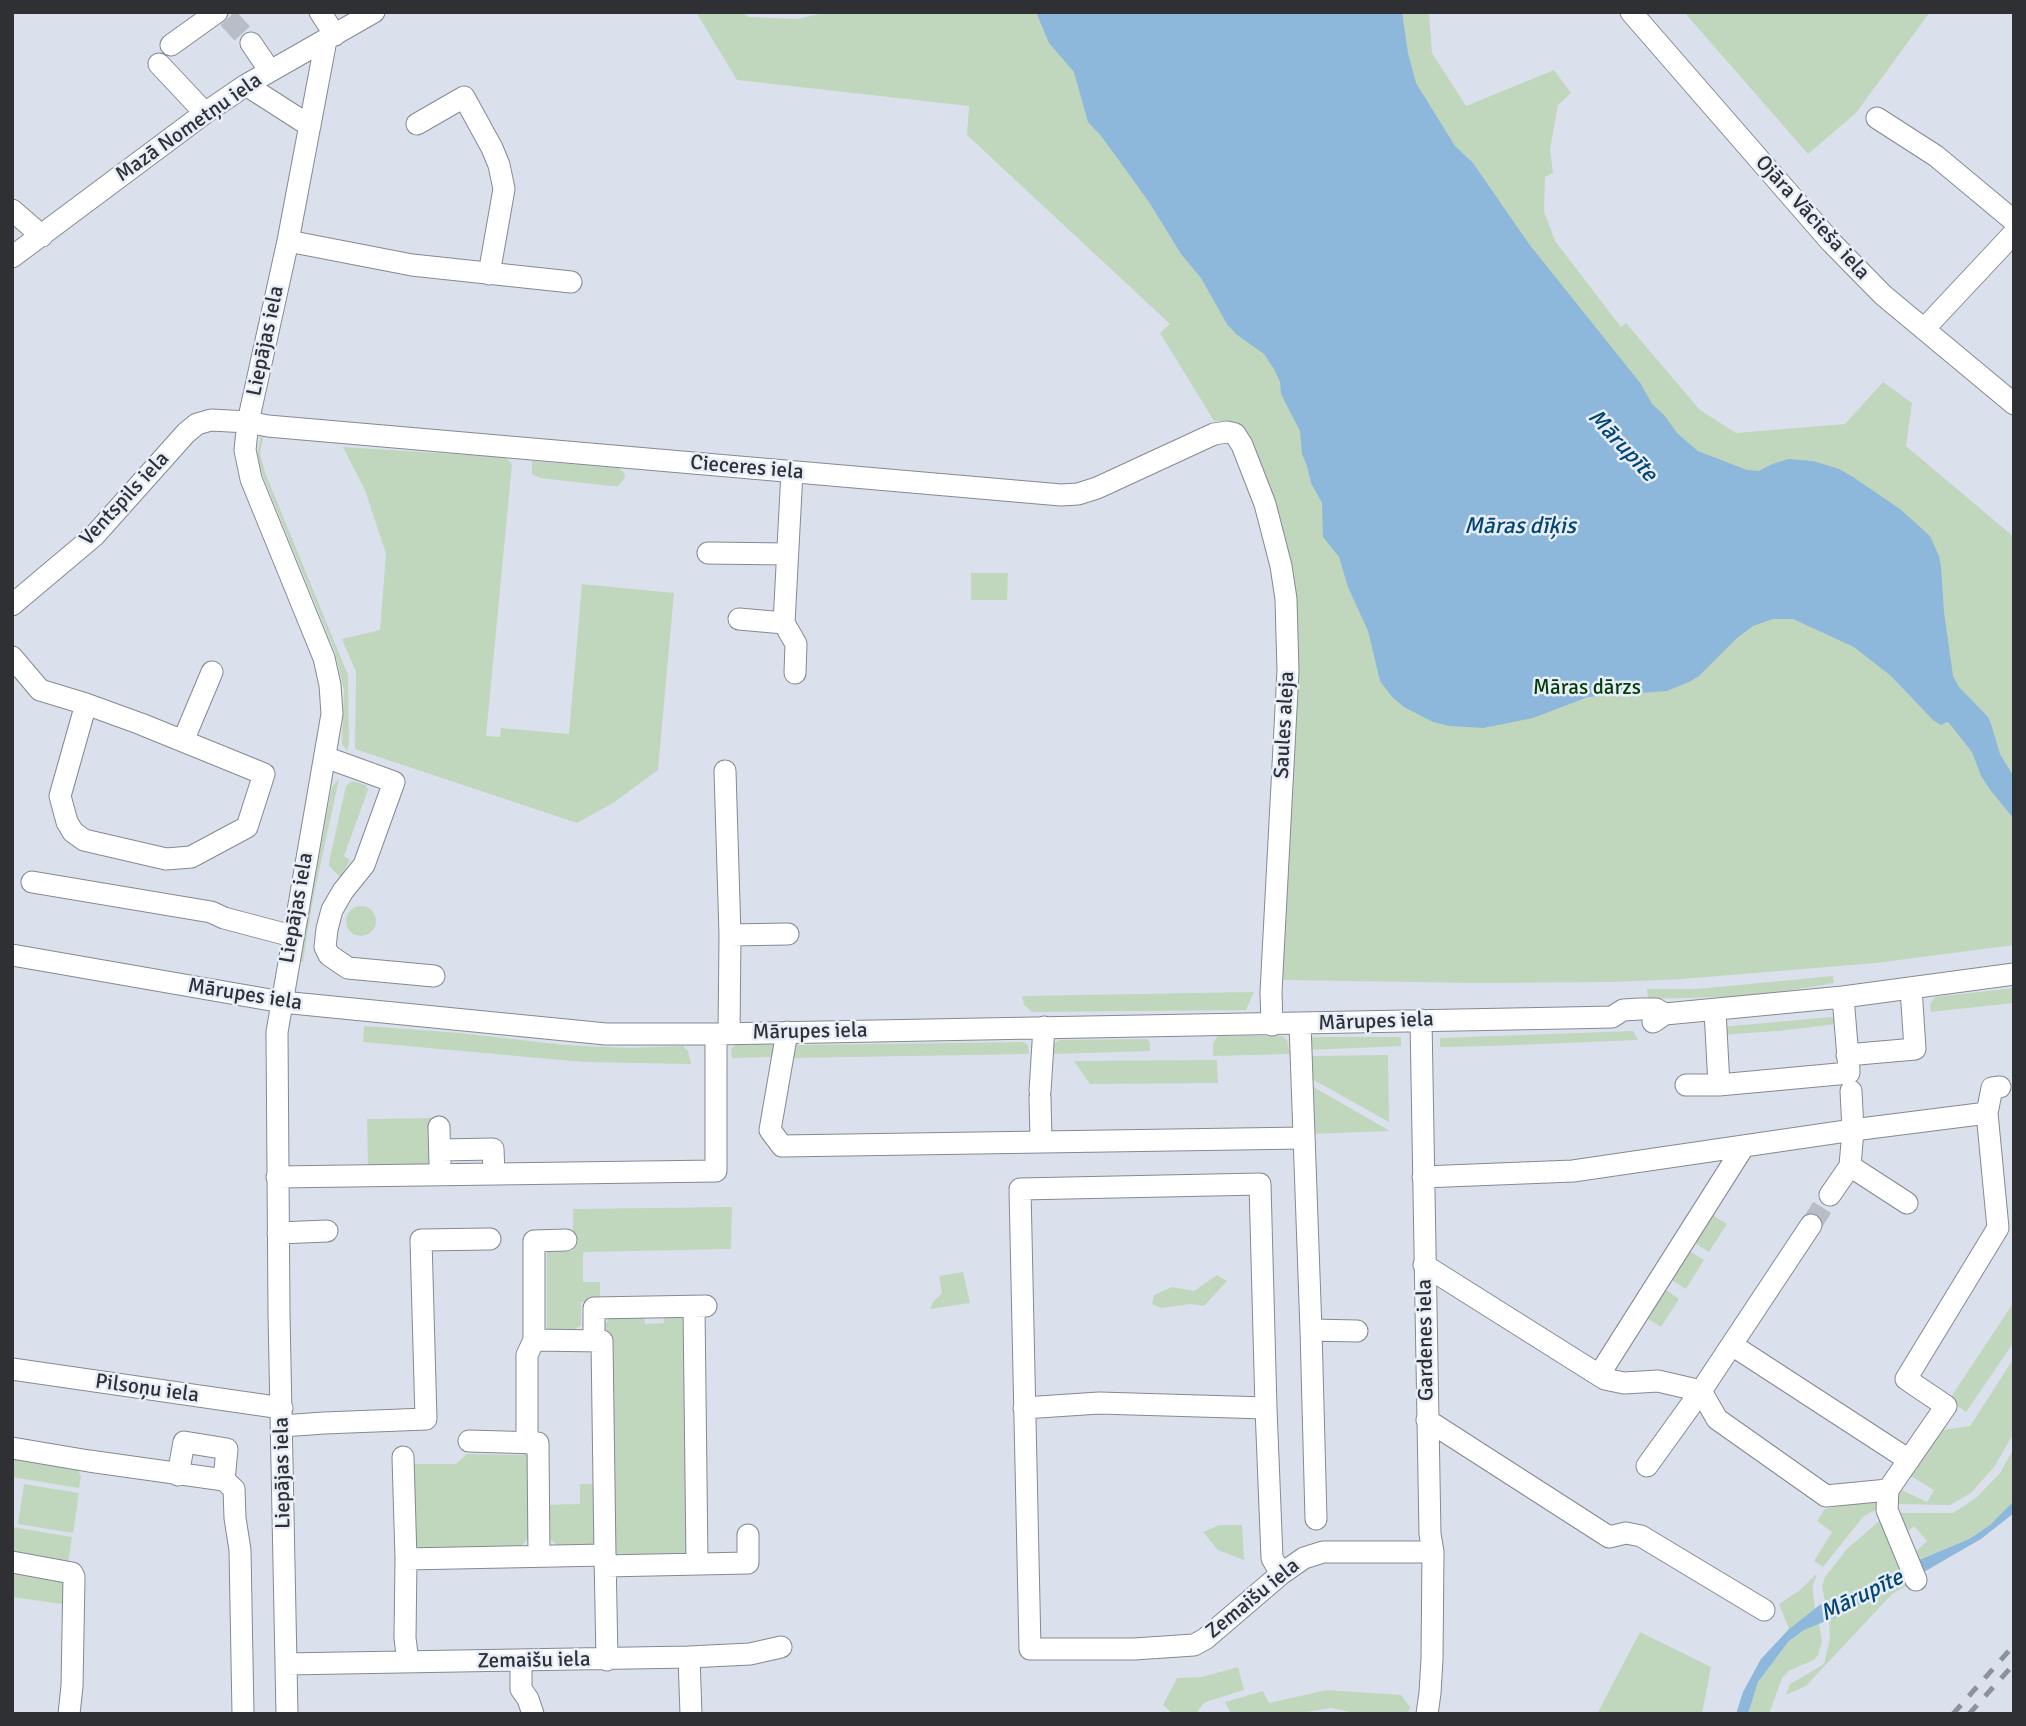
<!DOCTYPE html>
<meta charset="utf-8">
<style>
body{margin:0}
#map{position:relative;width:2026px;height:1726px;overflow:hidden;background:#dbe1ec;font-family:Signika,sans-serif}
canvas{display:block}
.frame{position:absolute;inset:0;border:14px solid #2e3034;pointer-events:none}
</style>
<div id="map">
<canvas width="2026" height="1726"></canvas>
<div class="frame"></div>
</div>
<script>
const ctx = document.querySelector('canvas').getContext('2d');
ctx.lineJoin = 'round';
function fillPath(path, color) {
  ctx.fillStyle = color;
  ctx.fill(path, 'evenodd');
}
function toPath(rows) {
  const path = new Path2D();
  for (const r of rows) {
    if (r.length === 3) {
      path.moveTo(r[0] + r[2], r[1]);
      path.arc(r[0], r[1], r[2], 0, 2 * Math.PI);
      continue;
    }
    path.moveTo(r[0], r[1]);
    for (let i = 2; i < r.length; i += 2) path.lineTo(r[i], r[i + 1]);
  }
  return path;
}
function strokePath(path, color, width, dash) {
  ctx.strokeStyle = color;
  ctx.lineWidth = width;
  ctx.lineCap = dash ? 'butt' : 'round';
  ctx.setLineDash(dash || []);
  ctx.stroke(path);
}
function label(font, color, halo, rows, align = 'center') {
  ctx.font = font + ' Signika,sans-serif';
  ctx.lineWidth = 5;
  ctx.setLineDash([]);
  ctx.textBaseline = 'middle';
  ctx.strokeStyle = halo;
  ctx.fillStyle = color;
  for (const [text, x, y, turn = 0] of rows) {
    ctx.save();
    ctx.translate(x, y);
    ctx.rotate((+turn || 0) * Math.PI / 180);
    ctx.textAlign = isNaN(turn) ? turn : align;
    if (halo) ctx.strokeText(text, 0, 0);
    ctx.fillText(text, 0, 0);
    ctx.restore();
  }
}
const green = toPath([
 [696,12,741,12,749,17,798,19,827,12,1429,12,1432,53,1466,106,1554,70,1571,93,1558,105,1550,149,1553,173,1545,177,1544,211,1555,241,1621,327,1626,323,1700,410,1736,433,1845,424,1883,382,1912,403,1906,446,2014,537,2014,945,1876,963,1682,979,1614,982,1479,983,1281,980,1295,613,1230,422,1214,421,1160,333,1170,324,967,135,969,106,737,80],
 [1684,12,1930,12,1856,113,1808,154],
 [264,433,260,454,266,475,348,675,349,744,347,751,342,744,344,690,335,652,261,471,257,455,261,434],
 [343,447,500,457,506,458,512,464,486,736,500,737,501,728,569,734,582,584,674,593,658,770,613,803,577,823,355,749,356,672,342,639,380,630,386,554,365,490],
 [532,461,619,468,625,474,624,479,618,486,611,486,540,478,532,474],
 [971,573,1008,573,1007,600,971,600],
 [339,779,313,899,303,962,300,961,330,796,332,787],
 [352,781,366,785,368,790,344,856,350,860,341,878,329,866,329,862,346,786],
 [361,921,15],
 [1833,976,1834,983,1755,996,1648,999,1647,989,1697,989],
 [2014,988,2014,1003,1931,1012,1930,1004,1935,997],
 [1254,992,1246,1010,1032,1012,1024,1005,1022,996],
 [1831,1017,1835,1018,1836,1024,1778,1031,1721,1035,1721,1027],
 [364,1026,460,1033,564,1045,628,1048,683,1046,688,1051,691,1064,583,1062,363,1042],
 [1633,1031,1638,1040,1492,1046,1440,1047,1440,1038],
 [1218,1036,1282,1036,1287,1040,1290,1054,1213,1056,1213,1043],
 [1309,1037,1401,1037,1401,1046,1310,1050],
 [1147,1039,1150,1042,1150,1051,1054,1054,1054,1044,1059,1040],
 [1024,1042,1028,1045,1029,1054,792,1058,794,1049,796,1045],
 [737,1043,776,1044,776,1057,732,1058,731,1049],
 [1388,1055,1389,1122,1310,1078,1310,1056],
 [1217,1060,1218,1083,1090,1084,1074,1061],
 [1310,1085,1390,1131,1311,1134],
 [432,1118,433,1167,368,1166,367,1119],
 [732,1207,731,1249,583,1252,583,1282,600,1282,600,1301,581,1302,581,1325,573,1331,547,1329,547,1252,573,1251,573,1209],
 [1711,1214,1727,1224,1709,1252,1693,1242],
 [1688,1250,1704,1260,1686,1289,1670,1279],
 [963,1272,970,1303,930,1309,933,1302,942,1293,939,1276],
 [1217,1275,1227,1281,1204,1306,1191,1304,1161,1308,1152,1304,1154,1295,1172,1287,1194,1291],
 [1663,1288,1679,1299,1661,1327,1645,1317],
 [2014,1302,2014,1342,1966,1412,1949,1400],
 [613,1312,644,1314,645,1324,664,1323,663,1313,687,1315,691,1546,684,1556,617,1559,609,1549,605,1325],
 [2014,1358,2014,1433,1994,1467,1971,1493,1950,1505,1893,1504,1902,1490,1927,1502,1934,1490,1907,1474,1936,1431,1970,1426],
 [2014,1448,2014,1501,2011,1506,1990,1525,1969,1539,1912,1563,1910,1557,1927,1541,1914,1526,1902,1536,1893,1513,1953,1513,1976,1498,2000,1473],
 [12,1454,78,1469,81,1477,79,1488,12,1477],
 [467,1454,529,1455,535,1530,519,1549,419,1551,410,1543,408,1464,456,1464],
 [24,1484,79,1493,73,1533,18,1524],
 [580,1484,592,1484,599,1491,600,1529,590,1552,565,1553,547,1536,544,1505,580,1504],
 [1875,1498,1877,1509,1863,1517,1823,1567,1814,1561,1832,1532,1817,1521,1825,1509],
 [1886,1515,1902,1573,1825,1602,1822,1586,1825,1577,1847,1549],
 [1219,1525,1242,1525,1244,1560,1218,1550,1203,1532],
 [12,1527,72,1537,67,1568,12,1558],
 [12,1567,61,1578,68,1589,69,1605,12,1597],
 [1815,1575,1817,1575,1813,1585,1813,1593,1815,1609,1789,1629,1779,1604,1800,1590],
 [1909,1581,1910,1584,1892,1594,1806,1686,1786,1695,1790,1684,1824,1664,1830,1638,1829,1620,1895,1584],
 [1819,1623,1822,1642,1818,1655,1814,1660,1790,1670,1782,1678,1769,1714,1748,1714,1758,1682,1789,1641,1804,1630],
 [1640,1632,1711,1667,1702,1714,1597,1714],
 [1238,1667,1244,1690,1206,1702,1202,1705,1196,1714,1173,1714,1163,1705,1177,1678,1202,1677],
 [1327,1690,1401,1695,1410,1707,1408,1714,1359,1714,1331,1708,1295,1714,1231,1714,1225,1702,1263,1691,1269,1703]
]);
const water = toPath([
 [1036,12,1402,12,1408,53,1416,83,1455,146,1473,163,1529,244,1641,384,1652,404,1664,415,1677,433,1698,451,1747,470,1759,471,1772,464,1789,459,1813,461,1839,469,1853,477,1900,509,1930,536,1939,556,1941,567,1944,612,1953,676,1959,687,1988,717,1991,724,2000,754,2014,777,2014,819,1991,791,1981,776,1972,752,1949,723,1947,722,1941,725,1933,720,1891,676,1854,647,1793,619,1773,619,1753,626,1737,638,1699,676,1689,682,1667,691,1588,697,1533,718,1483,728,1449,726,1433,722,1404,707,1393,698,1380,681,1368,631,1348,587,1339,557,1323,537,1322,503,1311,483,1307,466,1302,454,1300,431,1281,394,1280,382,1274,369,1264,354,1236,334,1227,324,1201,278,1181,254,1149,202,1102,137,1088,122,1074,72,1049,43],
 [2014,1501,2014,1513,1981,1539,1922,1573,1912,1563,1969,1539,1990,1525],
 [1902,1573,1909,1581,1895,1584,1838,1616,1804,1630,1789,1641,1758,1682,1748,1714,1736,1714,1743,1692,1761,1659,1789,1629,1821,1604]
]);
const minorTunnel = toPath([
 [228,18,251,43],
 [1811,1225,1830,1195]
]);
const minor = toPath([
 [320,12,335,35],
 [1631,12,1831,242,1883,295,2014,404],
 [251,43,270,71],
 [171,45,217,12],
 [159,64,205,113],
 [246,85,310,126],
 [1877,118,1936,156,2014,221],
 [417,124,464,97,492,148,499,165,504,189,489,274],
 [12,210,42,236],
 [288,241,412,265,571,282],
 [12,257,205,113,246,85,374,12],
 [1925,328,2014,233],
 [792,472,784,623,796,644,795,673],
 [708,553,787,554],
 [12,605,94,536,186,433,197,424,211,420,248,422,268,426,1061,495,1078,494,1097,488,1214,434,1227,432,1235,434,1242,445,1265,504,1281,566,1286,599,1288,671,1271,992,1272,1025],
 [739,619,784,623],
 [12,657,40,690,86,704,141,724,264,774,247,827,191,857,166,859,84,840,73,832,67,822,60,796,86,704],
 [183,741,212,672],
 [325,757,394,782,364,865,343,891,332,910,327,929,325,947,329,955,348,968,434,976],
 [725,771,730,935,788,934],
 [32,882,211,912,224,918,292,936],
 [12,955,282,1002,606,1034,716,1034,1565,1018,1612,1017,1623,1010,1640,1009,1656,1009,1665,1014],
 [1843,997,1849,1070],
 [1715,1011,1719,1085],
 [1421,1020,1430,1534,1433,1552,1432,1659,1430,1693,1427,1714],
 [1653,1022,1665,1014,1843,997,2014,974],
 [1300,1024,1311,1330,1357,1331],
 [787,1032,770,1130,782,1146,1303,1138],
 [729,1033,730,935],
 [1847,1055,1915,1049,1911,988],
 [1686,1085,1719,1085,1849,1073],
 [1040,1091,1044,1027],
 [1040,1097,1041,1141],
 [439,1127,440,1165],
 [440,1150,493,1149,494,1173],
 [1850,1166,1907,1203],
 [277,1177,716,1171,716,1034],
 [1423,1177,1573,1171,1853,1130,1987,1113,1992,1088,2000,1087],
 [1830,1195,1850,1166,1853,1130,1851,1091],
 [278,1233,327,1231],
 [566,1240,534,1241,534,1340,602,1341,605,1555],
 [1424,1265,1605,1379,1624,1383,1658,1381,1701,1391,1717,1419,1826,1496,1888,1490,1946,1406,1906,1379,1998,1228,1987,1113],
 [694,1307,697,1563],
 [1311,1330,1316,1519],
 [594,1341,594,1308,706,1306],
 [1732,1345,1909,1460],
 [12,1369,282,1408],
 [1599,1375,1744,1146],
 [1024,1408,1099,1403,1266,1408],
 [1427,1420,1609,1537,1626,1533,1641,1536,1764,1610],
 [282,1426,324,1423,426,1419,421,1240,490,1239],
 [469,1441,538,1443,539,1556],
 [527,1443,527,1355,534,1340],
 [12,1448,89,1461,224,1480,234,1489,235,1518,240,1550,243,1714],
 [403,1457,406,1559],
 [1647,1466,1701,1391,1811,1225],
 [178,1475,184,1442,227,1449,224,1480],
 [1888,1490,1887,1510,1916,1580],
 [12,1562,72,1573,74,1577,72,1686,69,1714],
 [605,1566,748,1563,748,1535],
 [1281,1574,1272,1558,1266,1408,1260,1184,1020,1189,1030,1649,1134,1649,1194,1645,1205,1639,1281,1574,1304,1558,1323,1552,1433,1552],
 [689,1657,691,1714],
 [521,1661,521,1689,528,1699,533,1714],
 [408,1662,405,1638,406,1559,605,1555,607,1660],
 [286,1664,689,1657,750,1654,781,1647],
 [287,1714,279,1314,277,1032,332,714,330,685,324,658,251,479,245,450,248,422,288,241,326,40]
]);
const rail = toPath([
 [1953,1714,2014,1645],
 [1969,1714,2014,1664]
]);
const streetNames = [
 ["Mazā Nometņu iela",189,128,-35],
 ["Ojāra Vācieša iela",1812,218,48],
 ["Liepājas iela",266,341,-78],
 ["Cieceres iela",747,468,5],
 ["Ventspils iela",125,499,-47],
 ["Saules aleja",1285,725,-87],
 ["Liepājas iela",297,908,-80],
 ["Mārupes iela",245,995,9],
 ["Mārupes iela",1376,1022,-2],
 ["Mārupes iela",810,1032,-1],
 ["Gardenes iela",1426,1340,-91],
 ["Pilsoņu iela",147,1389,8],
 ["Liepājas iela",283,1473,-91],
 ["Zemaišu iela",1253,1599,-39],
 ["Zemaišu iela",534,1661,-1]
];
const parkNames = [
 ["Māras dārzs",1587,688]
];
const waterNames = [
 ["Mārupīte",1622,446,47],
 ["Māras dīķis",1520,527],
 ["Mārupīte",1862,1596,-26]
];
fillPath(green, '#c0d7be');
fillPath(water, '#8eb7dc');
strokePath(minorTunnel, '#b8bec7', 21, [21, 10]);
strokePath(minor, '#848993', 23);
strokePath(minor, '#fff', 21);
strokePath(rail, '#8d9199', 5, [12, 12]);
label('21px', '#2e3034', '#e8eef9', streetNames);
label('21px', '#023c06', '#e8eef9', parkNames);
label('italic 23px', '#004573', '#e8eef9', waterNames);
</script>
